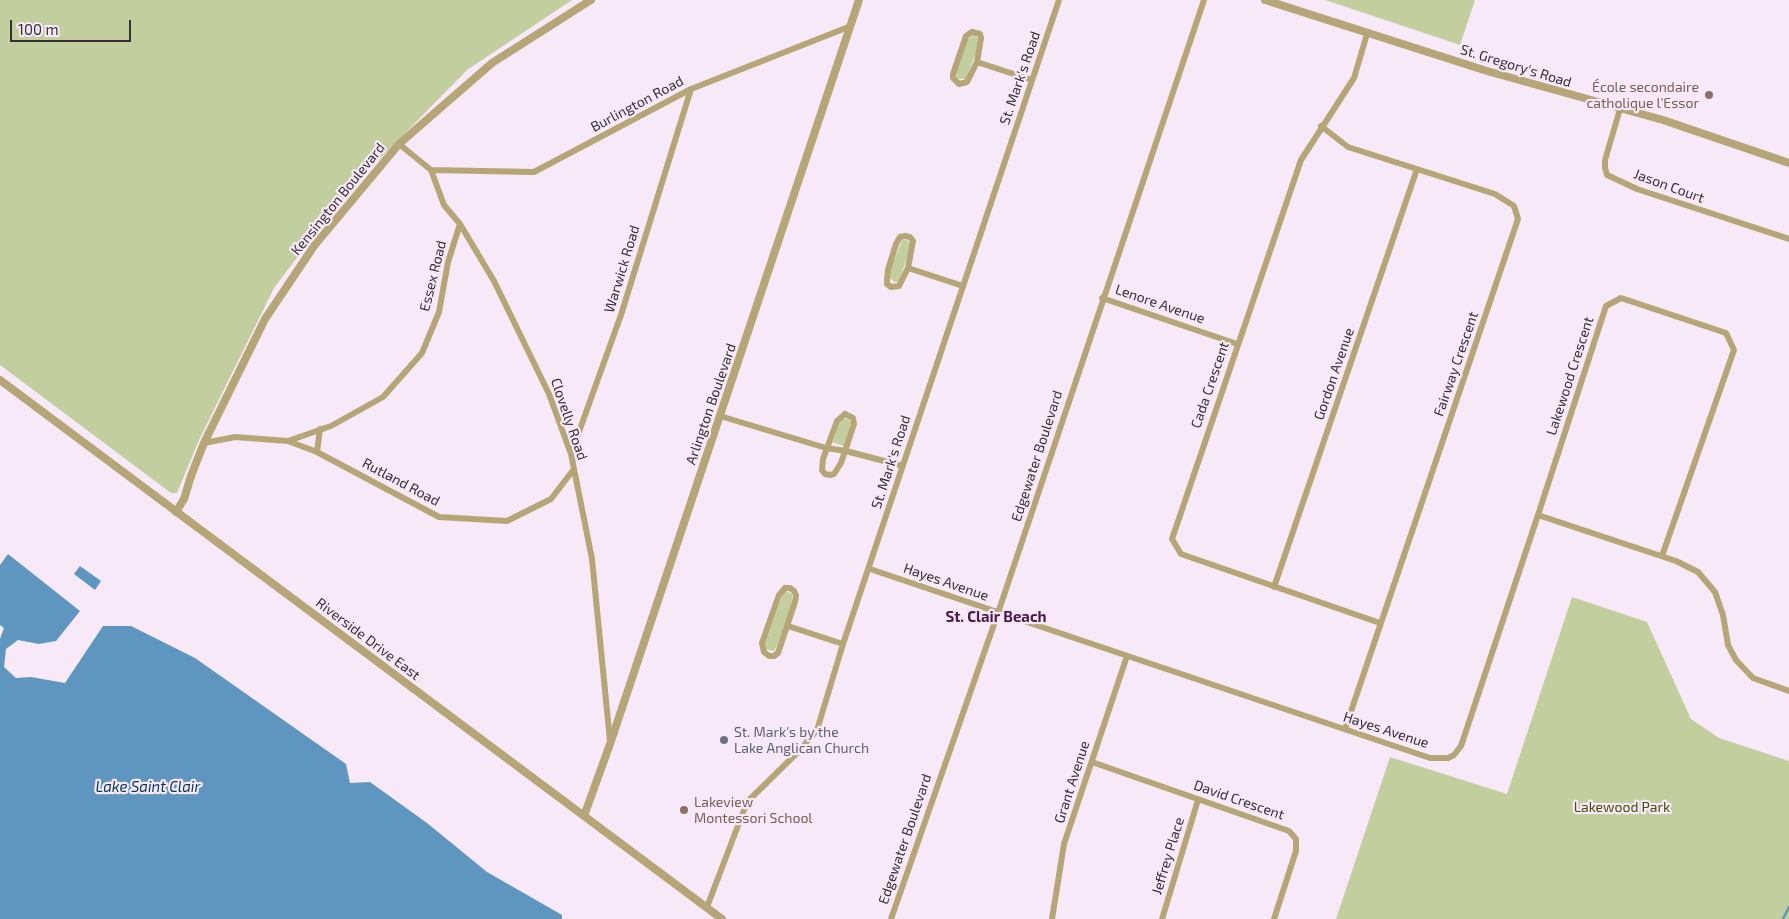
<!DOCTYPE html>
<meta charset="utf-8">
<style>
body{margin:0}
#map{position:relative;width:1789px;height:919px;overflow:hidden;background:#f8e9f9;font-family:"Exo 2",sans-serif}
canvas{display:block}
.scale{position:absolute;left:10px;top:20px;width:121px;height:22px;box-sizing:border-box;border:2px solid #352f35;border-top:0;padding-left:6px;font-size:15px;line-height:18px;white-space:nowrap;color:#352f35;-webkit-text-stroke:4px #f8e9f9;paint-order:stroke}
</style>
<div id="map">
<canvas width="1789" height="919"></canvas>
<div class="scale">100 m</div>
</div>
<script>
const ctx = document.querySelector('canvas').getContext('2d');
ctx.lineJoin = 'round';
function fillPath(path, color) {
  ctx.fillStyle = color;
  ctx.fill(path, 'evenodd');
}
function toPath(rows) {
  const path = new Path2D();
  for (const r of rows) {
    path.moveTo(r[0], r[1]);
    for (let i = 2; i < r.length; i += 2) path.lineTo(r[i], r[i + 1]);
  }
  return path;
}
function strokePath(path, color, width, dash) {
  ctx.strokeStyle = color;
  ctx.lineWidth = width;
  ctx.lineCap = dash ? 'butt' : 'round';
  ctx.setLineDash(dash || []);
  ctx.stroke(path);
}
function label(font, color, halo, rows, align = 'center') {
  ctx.font = font + ' "Exo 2",sans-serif';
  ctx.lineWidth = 4.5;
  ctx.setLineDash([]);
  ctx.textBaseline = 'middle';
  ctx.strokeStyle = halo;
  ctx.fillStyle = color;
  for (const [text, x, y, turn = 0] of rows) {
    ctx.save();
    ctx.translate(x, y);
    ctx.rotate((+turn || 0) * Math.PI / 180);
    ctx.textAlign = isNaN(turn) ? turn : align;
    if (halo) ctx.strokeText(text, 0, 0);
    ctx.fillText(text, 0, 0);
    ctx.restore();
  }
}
const green = toPath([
 [0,0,572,0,467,70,369,170,314,235,274,288,199,440,177,493,171,493,0,365],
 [1325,0,1475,0,1460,45],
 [971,37,975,36,978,38,976,53,966,79,960,79,957,78,956,72,967,40],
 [902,240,907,240,910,243,908,254,899,282,894,282,890,278,890,271],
 [843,419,848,419,851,423,844,446,843,446,833,442,839,423],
 [786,591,792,594,792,603,777,646,774,651,769,650,766,649,765,643,783,594],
 [1572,597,1647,622,1691,719,1719,738,1789,761,1789,919,1336,919,1390,757,1507,794]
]);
const water = toPath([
 [8,554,80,611,56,641,39,644,18,640,6,649,4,667,16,678,31,677,65,683,103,626,131,626,195,658,346,764,350,783,370,782,427,823,487,872,562,915,562,919,0,919,0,639,4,628,0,625,0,565],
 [80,566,101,581,95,590,74,574]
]);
const stream = toPath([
 [1783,919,1789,907]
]);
const minor = toPath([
 [972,32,980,34,981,38,977,62,967,82,959,84,953,78,953,74,966,36,972,32],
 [1367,34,1354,78,1301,160,1172,539,1181,554,1380,623],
 [977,62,1032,80],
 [1620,109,1605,160,1605,168,1607,175,1637,189,1789,239],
 [1321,126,1348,147,1495,194,1514,206,1518,219,1345,729],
 [399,144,431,170,444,205,460,224,494,281,549,394,571,454,592,559,610,741],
 [431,170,534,172,691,89,851,26],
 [905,236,910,237,913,241,908,268,899,286,891,287,887,284,887,280,888,270,896,244,900,237,905,236],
 [908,268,963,286],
 [1102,298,1237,344],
 [845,414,853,418,854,424,841,463,834,474,830,475,825,474,822,470,823,459,837,421,845,414],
 [720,416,826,448,846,451,903,466],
 [288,441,331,426,383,397,422,353,439,312,448,262,460,224],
 [204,443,235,437,288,441,317,452,439,517,507,521,551,499,574,469],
 [317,452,320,429],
 [571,454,621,315,691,89],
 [1538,515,1606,306,1621,298,1726,333,1734,350,1662,556],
 [870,569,1430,758,1448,758,1454,755,1461,746,1538,515,1676,561,1698,572,1715,592,1723,615,1728,645,1736,660,1753,678,1789,691],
 [1274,587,1417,169],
 [785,588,790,588,794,591,796,595,795,602,778,653,774,656,769,656,764,652,762,643,779,595,785,588],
 [788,626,843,644],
 [1092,762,1289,831,1296,839,1296,851,1274,919],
 [707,907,747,802,800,750,817,730,843,644,1059,0],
 [891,919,998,613,1204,0],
 [1052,919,1064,844,1127,656],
 [1162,919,1198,800]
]);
const tertiary = toPath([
 [1265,0,1487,71,1663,120,1789,163],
 [0,380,722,919],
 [176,512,184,499,191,476,204,443,265,319,314,246,399,144,492,63,591,0],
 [584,816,610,744,859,0]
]);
const markers = [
 [1709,95,5,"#8d6e63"],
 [724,740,5,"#6b7280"],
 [684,810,5,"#8d6e63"]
];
const streetNames = [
 ["St. Gregory's Road",1516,66,17],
 ["St. Mark's Road",1020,78,-71],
 ["Burlington Road",637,104,-28],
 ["Jason Court",1669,186,20],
 ["Kensington Boulevard",338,199,-51],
 ["Warwick Road",622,269,-73],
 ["Essex Road",433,276,-76],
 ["Lenore Avenue",1160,304,19],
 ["Fairway Crescent",1456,364,-71],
 ["Gordon Avenue",1334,374,-71],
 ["Lakewood Crescent",1570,376,-72],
 ["Cada Crescent",1210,385,-71],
 ["Arlington Boulevard",711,404,-71],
 ["Clovelly Road",569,419,71],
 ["Edgewater Boulevard",1037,456,-72],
 ["St. Mark's Road",891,462,-72],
 ["Rutland Road",401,482,28],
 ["Hayes Avenue",946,582,19],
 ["Riverside Drive East",368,639,37],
 ["Hayes Avenue",1386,730,18],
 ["Grant Avenue",1072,782,-72],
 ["David Crescent",1239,800,19],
 ["Edgewater Boulevard",905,839,-71],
 ["Jeffrey Place",1168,856,-73]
];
const educationNames = [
 ["École secondaire",1699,87],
 ["catholique l'Essor",1699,103],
 ["Lakeview",694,802,"left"],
 ["Montessori School",694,818,"left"]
];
const worshipNames = [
 ["St. Mark's by the",734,732],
 ["Lake Anglican Church",734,748]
];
const parkNames = [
 ["Lakewood Park",1622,807]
];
const neighbourhoodNames = [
 ["St. Clair Beach",996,617]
];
const waterNames = [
 ["Lake Saint Clair",148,787]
];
fillPath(green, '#c2ce9e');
fillPath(water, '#5e96c0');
strokePath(stream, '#5e96c0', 2.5);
strokePath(minor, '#b6a677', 6);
strokePath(tertiary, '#b6a677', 8);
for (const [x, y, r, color] of markers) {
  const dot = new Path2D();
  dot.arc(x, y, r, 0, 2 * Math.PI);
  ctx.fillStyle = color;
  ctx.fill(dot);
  strokePath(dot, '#f8e9f9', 2);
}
label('14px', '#352f35', '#f8e9f9', streetNames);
label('14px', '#785e54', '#f8e9f9', educationNames, 'right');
label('14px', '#5b616d', '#f8e9f9', worshipNames, 'left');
label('14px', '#434f04', '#f8e9f9', parkNames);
label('bold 15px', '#4b1b4c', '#f8e9f9', neighbourhoodNames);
label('italic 15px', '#083754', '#f8e9f9', waterNames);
</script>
